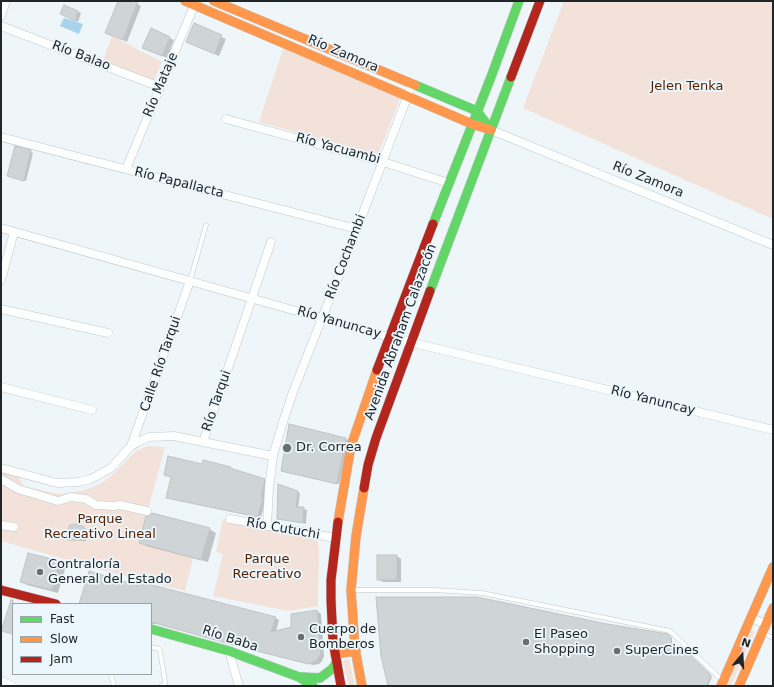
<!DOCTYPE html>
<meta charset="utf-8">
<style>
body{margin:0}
#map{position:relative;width:774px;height:687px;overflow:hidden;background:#eff6f9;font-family:"DejaVu Sans",sans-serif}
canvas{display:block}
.frame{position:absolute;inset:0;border:2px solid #212528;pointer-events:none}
.legend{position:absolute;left:12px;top:603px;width:140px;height:72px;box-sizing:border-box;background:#ebf7fd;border:1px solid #9aa3a8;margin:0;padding:5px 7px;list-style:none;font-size:12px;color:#212528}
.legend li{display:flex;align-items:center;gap:8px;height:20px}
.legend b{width:20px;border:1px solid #9aa3a8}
.north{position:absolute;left:722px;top:635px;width:40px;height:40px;-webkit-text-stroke:3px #ebf7fd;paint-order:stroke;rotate:18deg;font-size:11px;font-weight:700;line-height:16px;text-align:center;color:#212528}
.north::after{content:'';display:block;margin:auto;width:14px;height:18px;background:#212528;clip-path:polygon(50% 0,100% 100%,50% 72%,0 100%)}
</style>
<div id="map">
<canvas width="774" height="687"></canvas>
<div class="frame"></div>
<ul class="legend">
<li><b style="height:5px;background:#63d668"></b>Fast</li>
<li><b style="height:5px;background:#ff974d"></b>Slow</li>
<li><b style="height:5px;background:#b3261e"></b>Jam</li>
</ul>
<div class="north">N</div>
</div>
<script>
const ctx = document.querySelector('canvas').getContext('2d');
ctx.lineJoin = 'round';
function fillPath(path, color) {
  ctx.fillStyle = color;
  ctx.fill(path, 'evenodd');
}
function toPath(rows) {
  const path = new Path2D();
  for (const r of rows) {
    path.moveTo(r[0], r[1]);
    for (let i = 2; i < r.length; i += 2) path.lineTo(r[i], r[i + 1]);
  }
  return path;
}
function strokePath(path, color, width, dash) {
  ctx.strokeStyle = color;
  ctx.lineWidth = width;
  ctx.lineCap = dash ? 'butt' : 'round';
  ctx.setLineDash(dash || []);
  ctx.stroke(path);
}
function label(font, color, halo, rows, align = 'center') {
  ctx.font = font + ' "DejaVu Sans",sans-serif';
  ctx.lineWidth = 3.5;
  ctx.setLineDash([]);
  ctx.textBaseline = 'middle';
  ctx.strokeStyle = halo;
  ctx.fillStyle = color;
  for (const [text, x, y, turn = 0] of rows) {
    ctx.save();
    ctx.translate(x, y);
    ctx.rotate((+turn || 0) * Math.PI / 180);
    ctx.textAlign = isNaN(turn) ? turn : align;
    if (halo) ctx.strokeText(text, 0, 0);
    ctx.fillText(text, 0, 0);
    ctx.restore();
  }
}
const green = toPath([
 [564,1,773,1,773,219,523,108],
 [112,36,162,62,153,83,103,61],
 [284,46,401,96,378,155,259,122],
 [148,446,165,447,139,543,193,558,185,591,116,574,1,541,1,470,17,475,24,486,58,494,81,491,98,485,110,477,136,451],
 [223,519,313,538,318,542,319,548,318,606,288,611,213,596,223,554,216,552],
 [751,630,755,632,731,686,726,686],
 [349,659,355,686,349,686,343,661]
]);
const water = toPath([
 [64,18,83,24,79,34,60,26]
]);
const shadow = toPath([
 [119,1,132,1,141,6,127,42,111,35],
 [64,6,81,13,78,22,64,15],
 [194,25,226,39,219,56,187,42],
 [151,30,174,40,167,58,148,50],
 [30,151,33,153,26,181,8,176],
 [290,426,349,440,339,484,285,472],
 [203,465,230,468,267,482,264,500,265,501,261,518,168,498,172,477,165,475],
 [298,492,300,493,298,508,307,510,306,524,278,518],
 [83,528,86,529,86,541,71,540,68,539],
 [209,529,216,533,208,562,146,546,140,542],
 [29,554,60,562,66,566,58,593,27,585,21,581],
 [397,556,401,559,401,582,383,582,378,579],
 [140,587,275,618,279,620,276,632,292,628,292,615,317,611,321,614,324,656,322,661,319,664,313,665,158,624,151,624,151,604,82,604],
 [607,625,669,636,672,639,672,652,687,652,712,677,708,686,389,686]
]);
const building = toPath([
 [118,1,138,1,123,40,105,33,118,1],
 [64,5,78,11,75,21,60,14,64,5],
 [194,23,222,35,215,54,186,42,194,23],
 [151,28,170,37,162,56,142,48,151,28],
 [15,146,31,150,24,181,7,176,15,146],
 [289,424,346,438,337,484,281,471,289,424],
 [168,456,202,464,203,460,231,467,230,468,265,479,261,498,263,498,258,517,166,498,171,477,164,475,168,456],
 [278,484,298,491,296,507,304,507,303,523,277,519,278,484],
 [152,513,210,528,201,560,139,543,146,516,149,516,152,513],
 [77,524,84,527,84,540,67,540,68,530,70,525,77,524],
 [28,553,60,561,52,590,20,582,28,553],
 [377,555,397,555,397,580,377,580,377,555],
 [89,571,139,586,141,582,276,617,271,632,291,627,291,614,317,610,321,653,318,659,314,662,308,664,233,645,151,622,151,604,79,604,89,571],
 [376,597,477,597,607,624,668,634,671,637,672,651,686,651,711,675,707,686,388,686,381,656,376,597],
 [11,600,13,600,13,634,1,631,11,600]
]);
const lane = toPath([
 [190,281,206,225],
 [352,590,435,590,482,593,670,631,723,681],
 [763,633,773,638],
 [151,647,159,649,160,651,165,681,165,684,161,686],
 [111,674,114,686]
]);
const street = toPath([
 [1,16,6,1],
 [1,26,160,87],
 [226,119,383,162,449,183],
 [491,130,773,245],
 [1,137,357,229],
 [126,169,196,1],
 [1,228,389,337,773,430],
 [1,280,14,232],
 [1,309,108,333],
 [1,387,92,410],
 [203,442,273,456],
 [131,446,190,281],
 [1,468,57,483,79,482,91,479,111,468,131,446,138,442,149,437,174,436,203,442,271,242],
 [1,479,18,489,58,501,71,497,86,499,96,505,113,506,120,505,147,511],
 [230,519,335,538],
 [1,525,14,527],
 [267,526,269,488,273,456,282,425,293,392,357,229,412,84],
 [751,618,766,624],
 [229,651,239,686],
 [1,681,12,686]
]);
const fast = toPath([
 [415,85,477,111,491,130],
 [433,224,491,77,519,1],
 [430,291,511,77],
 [151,629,229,651,299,677,313,686],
 [302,677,320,678,332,669,337,662]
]);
const slow = toPath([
 [185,1,472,124,491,130],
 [214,1,415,85],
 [338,522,351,446,377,370],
 [335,654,356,651],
 [362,686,355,649,351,590,356,536,364,488],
 [721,686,773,567],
 [739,686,773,608]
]);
const jam = toPath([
 [511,77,540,1],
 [377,370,433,224],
 [364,488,368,465,376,438,430,291],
 [338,522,331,580,331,600,333,641,341,686],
 [1,590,56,604]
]);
const markers = [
 [287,448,5,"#696e71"],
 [40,572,4,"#696e71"],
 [301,637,4,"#696e71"],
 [526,642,4,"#696e71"],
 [617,651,4,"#696e71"]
];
const streetNames = [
 ["Río Zamora",343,54,23],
 ["Río Balao",81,56,21],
 ["Río Mataje",161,85,-67],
 ["Río Yacuambi",338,149,15],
 ["Río Zamora",648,180,22],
 ["Río Papallacta",179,183,14],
 ["Río Cochambi",346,257,-69],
 ["Río Yanuncay",339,323,16],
 ["Avenida Abraham Calazacón",401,332,-70],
 ["Calle Río Tarqui",161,364,-71],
 ["Río Tarqui",217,401,-71],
 ["Río Yanuncay",653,401,14],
 ["Río Cutuchi",283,529,10],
 ["Río Baba",230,639,18]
];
const parkNames = [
 ["Jelen Tenka",687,87],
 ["Parque",100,520],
 ["Recreativo Lineal",100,535],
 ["Parque",267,560],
 ["Recreativo",267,575]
];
const poiNames = [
 ["Dr. Correa",296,448],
 ["Contraloría",48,565],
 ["General del Estado",48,580],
 ["Cuerpo de",309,630],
 ["Bomberos",309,645],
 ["El Paseo",534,635],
 ["Shopping",534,650],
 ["SuperCines",625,651]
];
fillPath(green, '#f3e2d9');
fillPath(water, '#a8d4eb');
fillPath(shadow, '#0003');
fillPath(building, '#cfd4d6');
strokePath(building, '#c0c4c7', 1);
strokePath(lane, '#c2c8ca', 5);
strokePath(street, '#c2c8ca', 9);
strokePath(fast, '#c2c8ca', 10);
strokePath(slow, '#c2c8ca', 10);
strokePath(jam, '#c2c8ca', 10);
strokePath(lane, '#fdfefe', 4);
strokePath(street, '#fdfefe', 8);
strokePath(fast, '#63d668', 9);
strokePath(slow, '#ff974d', 9);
strokePath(jam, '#b3261e', 9);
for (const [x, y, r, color] of markers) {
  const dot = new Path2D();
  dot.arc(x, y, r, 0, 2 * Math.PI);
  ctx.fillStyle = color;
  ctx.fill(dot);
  strokePath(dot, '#ebf7fd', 1.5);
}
label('13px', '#212528', '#ebf7fd', streetNames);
label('13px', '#542103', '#ebf7fd', parkNames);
label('13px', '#212528', '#ebf7fd', poiNames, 'left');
</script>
